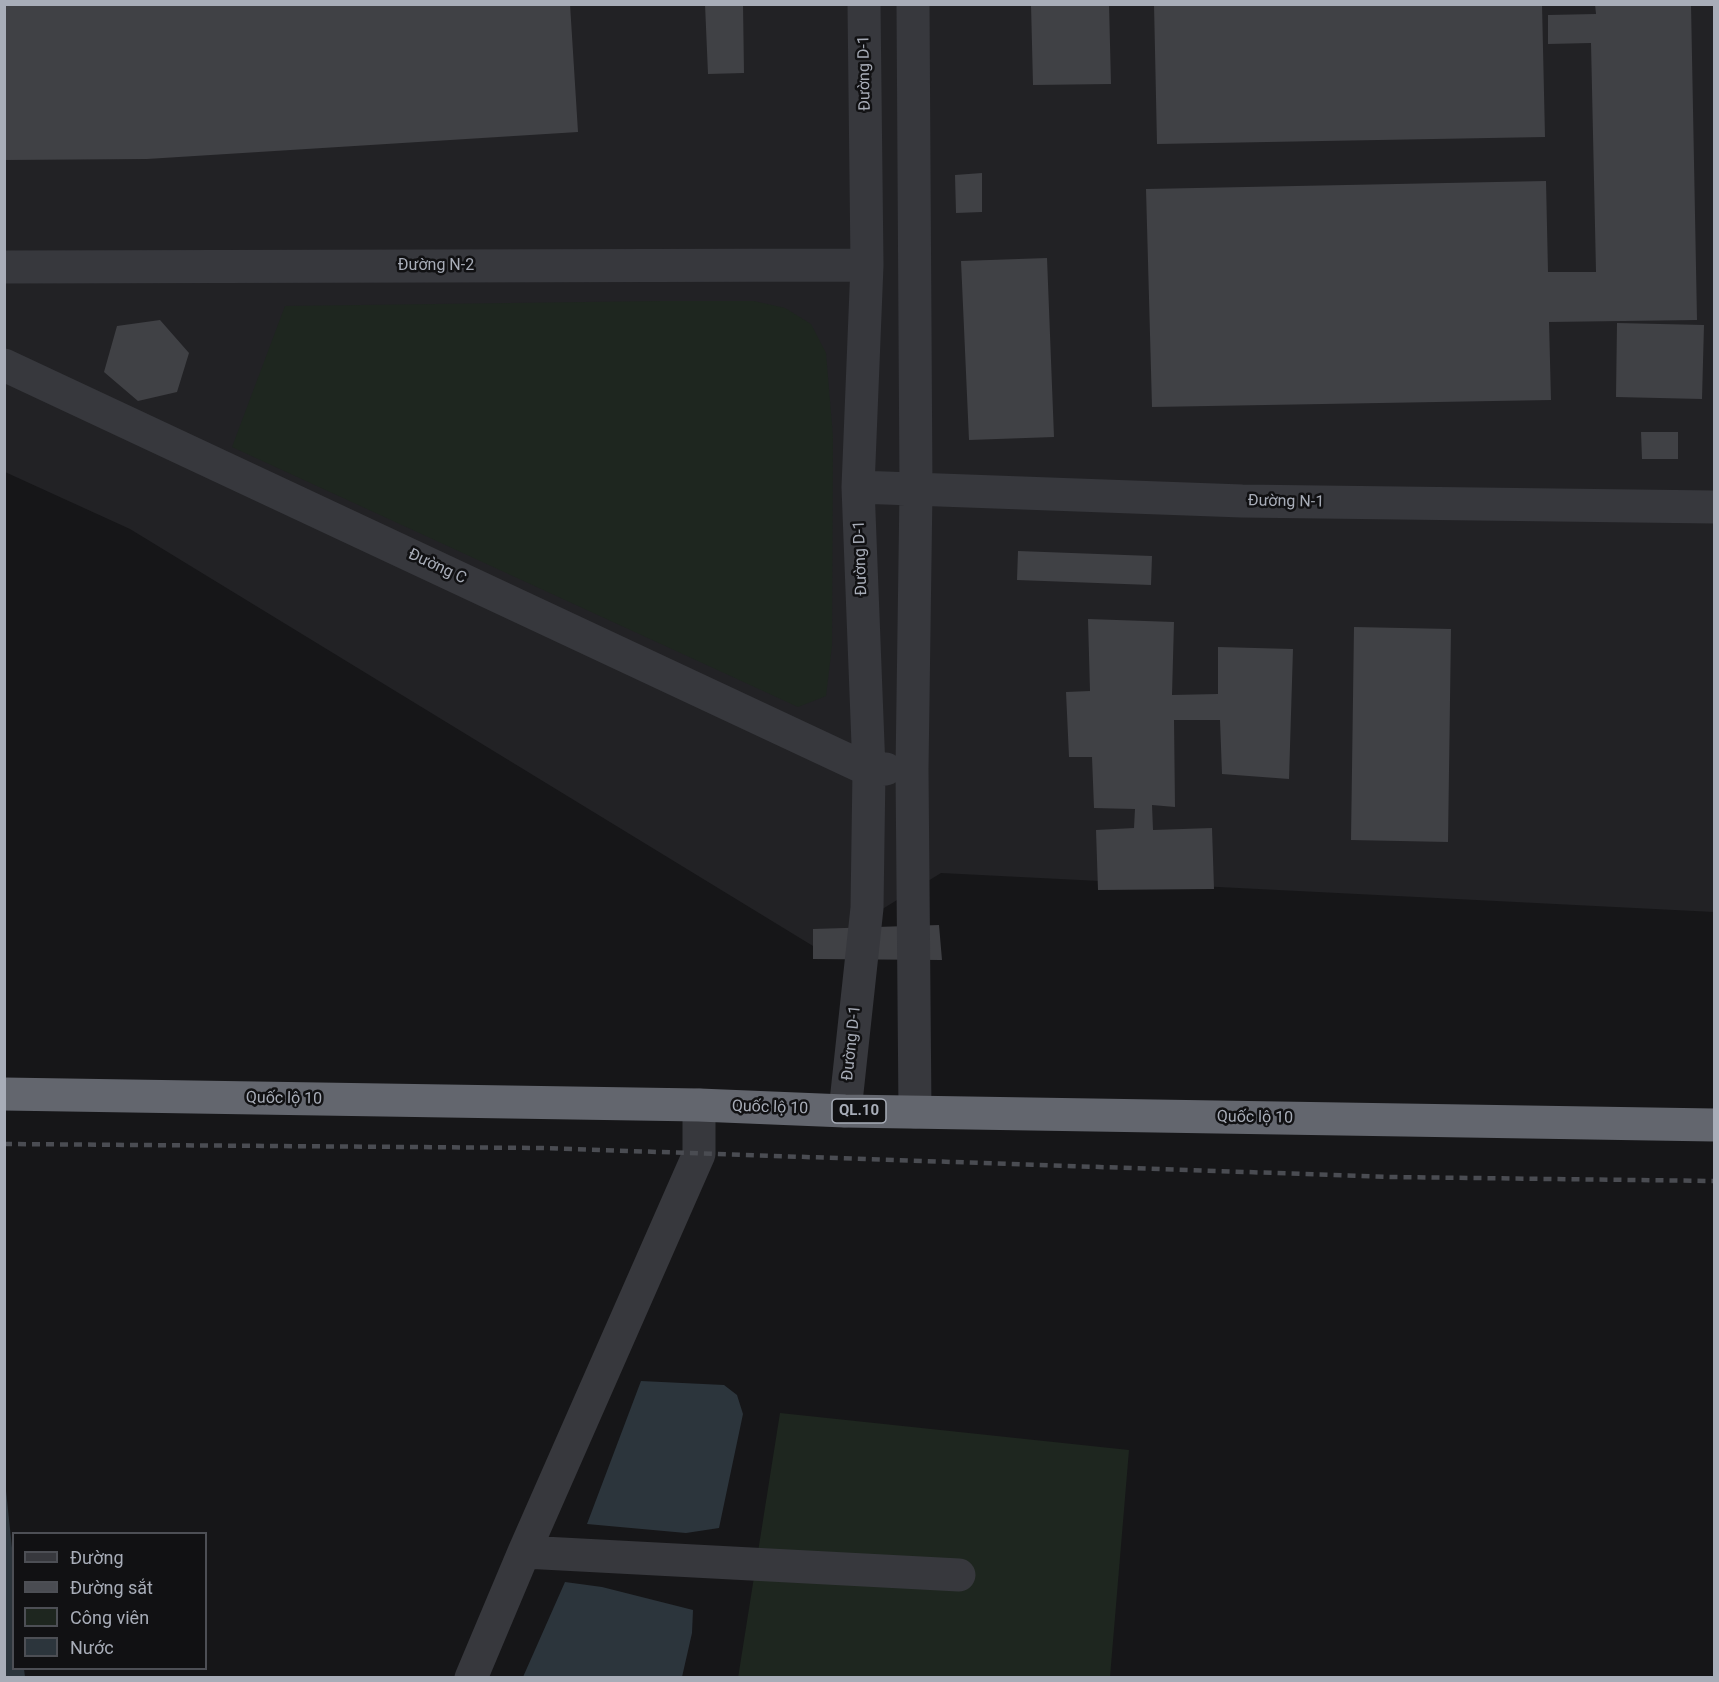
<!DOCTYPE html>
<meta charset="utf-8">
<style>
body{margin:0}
#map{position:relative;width:1719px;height:1682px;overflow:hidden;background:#161618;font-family:Roboto,sans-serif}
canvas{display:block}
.frame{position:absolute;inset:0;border:6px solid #a8adb8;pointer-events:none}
.legend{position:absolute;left:12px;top:1532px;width:195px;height:138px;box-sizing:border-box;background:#111113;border:2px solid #4d4f55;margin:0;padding:8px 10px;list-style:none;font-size:18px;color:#a8adb8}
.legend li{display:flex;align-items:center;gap:12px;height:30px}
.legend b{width:30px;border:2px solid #4d4f55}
</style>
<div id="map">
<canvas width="1719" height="1682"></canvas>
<div class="frame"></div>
<ul class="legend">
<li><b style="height:8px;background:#37383d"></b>Đường</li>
<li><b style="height:8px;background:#4a4c52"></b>Đường sắt</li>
<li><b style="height:16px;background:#1e261f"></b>Công viên</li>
<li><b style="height:16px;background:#2c353c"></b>Nước</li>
</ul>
</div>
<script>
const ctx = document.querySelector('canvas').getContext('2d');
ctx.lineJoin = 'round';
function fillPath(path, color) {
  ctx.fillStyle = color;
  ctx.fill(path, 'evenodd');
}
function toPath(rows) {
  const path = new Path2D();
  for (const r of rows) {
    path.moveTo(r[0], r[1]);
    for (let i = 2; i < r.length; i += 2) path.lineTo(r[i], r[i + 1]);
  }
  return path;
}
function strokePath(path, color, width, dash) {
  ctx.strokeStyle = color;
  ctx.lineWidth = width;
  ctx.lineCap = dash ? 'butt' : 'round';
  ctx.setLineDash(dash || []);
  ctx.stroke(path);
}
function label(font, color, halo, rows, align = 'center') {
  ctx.font = font + ' Roboto,sans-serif';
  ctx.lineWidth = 5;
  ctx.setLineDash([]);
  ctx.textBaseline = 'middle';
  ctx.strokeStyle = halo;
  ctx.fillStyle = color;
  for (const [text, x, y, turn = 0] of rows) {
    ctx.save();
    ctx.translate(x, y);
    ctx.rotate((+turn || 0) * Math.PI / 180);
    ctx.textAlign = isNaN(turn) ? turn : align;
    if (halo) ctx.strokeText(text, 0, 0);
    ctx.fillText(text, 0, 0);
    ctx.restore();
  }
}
const built = toPath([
 [5,5,1714,5,1714,912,941,873,832,940,813,946,130,529,5,472]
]);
const green = toPath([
 [660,301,754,301,785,308,811,324,826,353,833,437,832,646,826,696,798,707,232,447,285,306],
 [780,1413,1129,1450,1110,1677,738,1678]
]);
const water = toPath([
 [641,1381,724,1385,737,1395,743,1414,719,1528,686,1533,587,1524],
 [5,1481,14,1567,14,1668,24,1669,25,1677,5,1677],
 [565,1582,602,1587,693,1610,692,1633,682,1677,523,1677]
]);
const building = toPath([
 [4,4,570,4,578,132,147,159,4,160],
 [705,4,743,4,744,73,708,74],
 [1031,4,1109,4,1111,84,1033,85],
 [1154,4,1542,4,1545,137,1157,144],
 [1595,4,1691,4,1697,320,1549,322,1551,400,1152,407,1146,189,1546,181,1548,272,1596,272,1591,43,1548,44,1548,15,1596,14],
 [982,173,982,212,956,213,955,175],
 [1047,258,1054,437,969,440,961,261],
 [160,320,189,353,177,392,138,401,104,372,117,326],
 [1617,323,1704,325,1702,399,1616,397],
 [1641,432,1678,432,1678,459,1642,459],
 [1018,551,1152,556,1151,585,1017,580],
 [1088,619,1174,622,1172,695,1218,694,1218,647,1293,649,1289,779,1222,774,1220,720,1174,720,1175,807,1152,805,1153,830,1212,828,1214,889,1098,890,1096,830,1134,828,1135,809,1094,808,1092,757,1069,757,1066,692,1090,691],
 [1354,627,1451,629,1448,842,1351,840],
 [939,925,942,960,813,959,813,929]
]);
const minor = toPath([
 [913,4,916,490,912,769,915,1112],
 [4,267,867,265],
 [4,365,869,770,886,769],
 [858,487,1242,501,1714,507],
 [845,1111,867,908,869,770,858,487,867,265,864,4],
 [524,1552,959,1575],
 [471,1678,524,1552,699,1154,699,1105]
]);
const highway = toPath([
 [4,1094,699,1105,845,1111,1714,1125]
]);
const rail = toPath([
 [4,1144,542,1148,1393,1177,1714,1181]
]);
const shields = [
 [859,1111,54]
];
const shieldNames = [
 ["QL.10",859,1111]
];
const streetNames = [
 ["Đường D-1",865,73,-91],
 ["Đường N-2",436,266],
 ["Đường N-1",1286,502,1],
 ["Đường D-1",861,558,-92],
 ["Đường C",437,567,25],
 ["Đường D-1",852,1043,-84],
 ["Quốc lộ 10",284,1099,1],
 ["Quốc lộ 10",770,1108,2],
 ["Quốc lộ 10",1255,1118,1]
];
fillPath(built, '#222225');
fillPath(green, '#1e261f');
fillPath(water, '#2c353c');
fillPath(building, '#404145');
strokePath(minor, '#37383d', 33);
strokePath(highway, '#63666e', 33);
strokePath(rail, '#4a4c52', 4.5, [8, 6]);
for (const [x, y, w] of shields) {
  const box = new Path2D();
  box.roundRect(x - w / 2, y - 12, w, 24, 4.5);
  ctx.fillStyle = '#111113';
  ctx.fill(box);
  strokePath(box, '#a8adb8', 1.5);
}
label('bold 15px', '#a8adb8', null, shieldNames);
label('16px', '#a8adb8', '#111113', streetNames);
</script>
